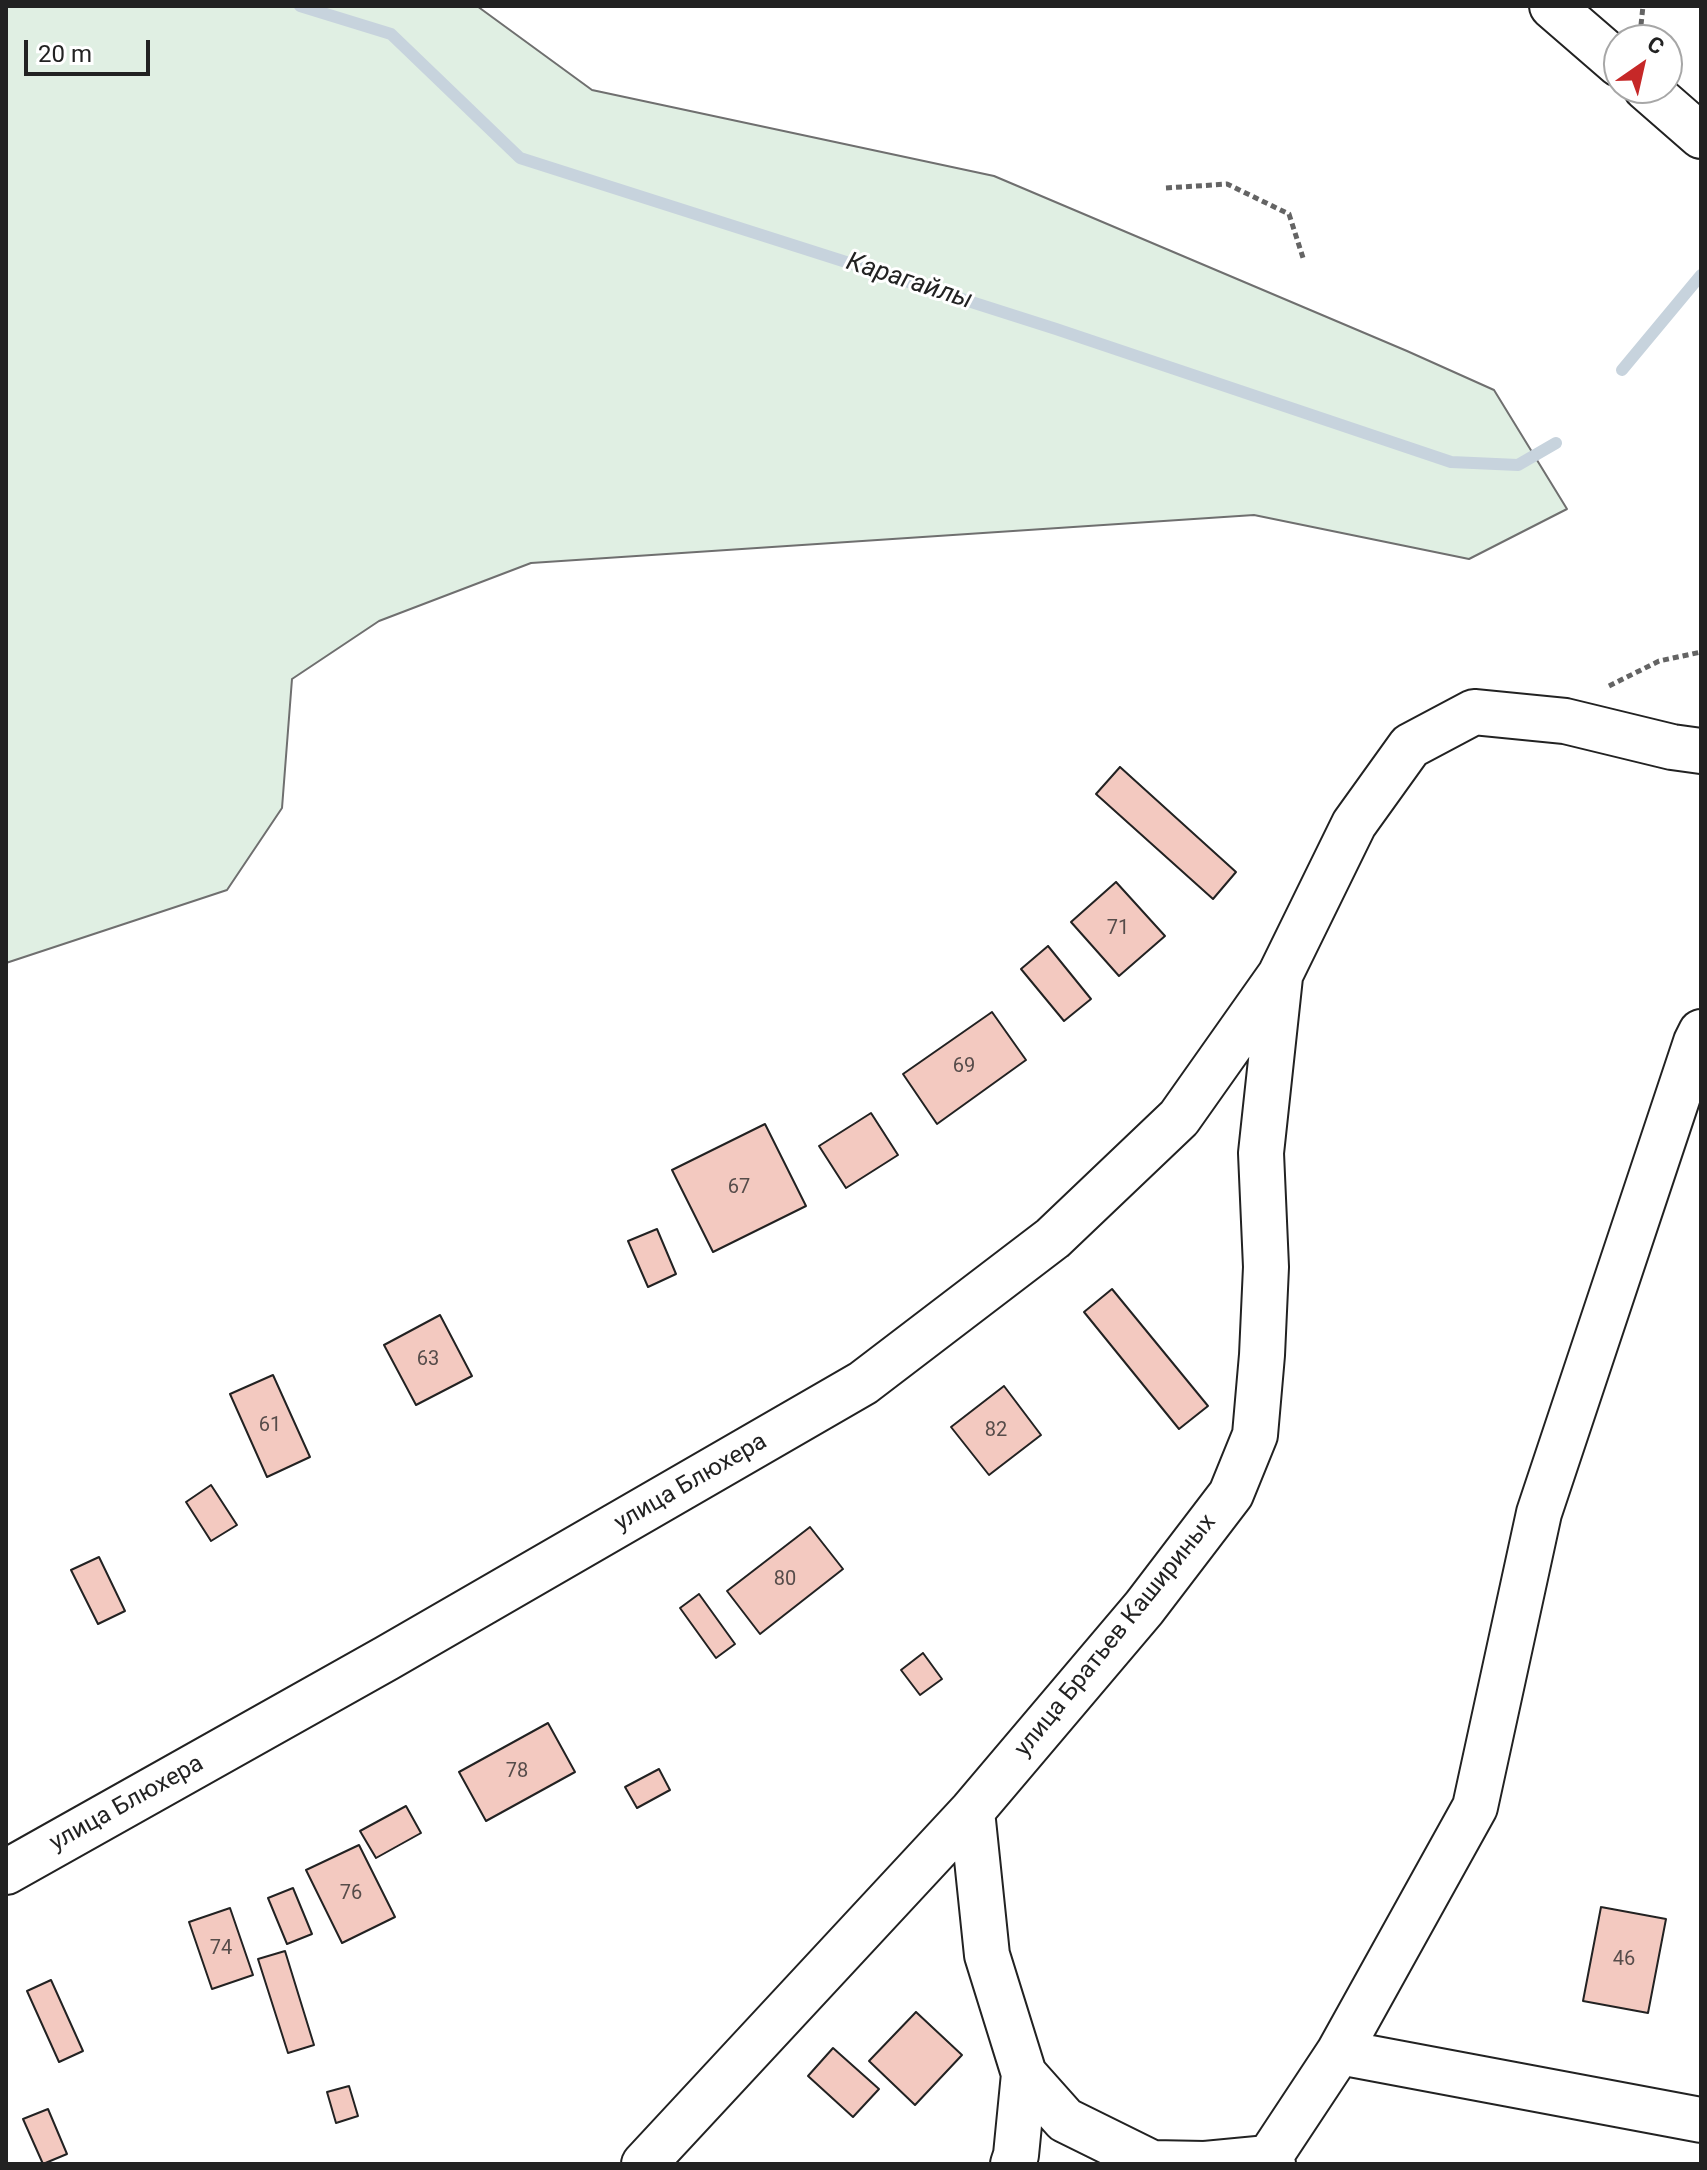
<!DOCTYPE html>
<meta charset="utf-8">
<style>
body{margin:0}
#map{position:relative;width:1707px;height:2170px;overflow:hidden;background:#fff;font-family:Roboto,sans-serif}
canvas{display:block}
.frame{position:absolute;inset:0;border:8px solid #222;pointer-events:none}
.north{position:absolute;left:1603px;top:24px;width:80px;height:80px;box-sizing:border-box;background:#fff;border:2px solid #a7a7a7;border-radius:50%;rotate:34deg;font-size:22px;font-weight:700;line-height:32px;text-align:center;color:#222}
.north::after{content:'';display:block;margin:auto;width:28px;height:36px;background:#c62828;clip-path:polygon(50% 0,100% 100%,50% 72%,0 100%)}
.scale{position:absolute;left:24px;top:40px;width:126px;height:36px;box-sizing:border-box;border:4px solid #222;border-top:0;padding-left:10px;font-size:24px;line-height:28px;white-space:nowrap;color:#222;-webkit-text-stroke:6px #fff;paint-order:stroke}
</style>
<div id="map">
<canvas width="1707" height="2170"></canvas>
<div class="frame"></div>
<div class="north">С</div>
<div class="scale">20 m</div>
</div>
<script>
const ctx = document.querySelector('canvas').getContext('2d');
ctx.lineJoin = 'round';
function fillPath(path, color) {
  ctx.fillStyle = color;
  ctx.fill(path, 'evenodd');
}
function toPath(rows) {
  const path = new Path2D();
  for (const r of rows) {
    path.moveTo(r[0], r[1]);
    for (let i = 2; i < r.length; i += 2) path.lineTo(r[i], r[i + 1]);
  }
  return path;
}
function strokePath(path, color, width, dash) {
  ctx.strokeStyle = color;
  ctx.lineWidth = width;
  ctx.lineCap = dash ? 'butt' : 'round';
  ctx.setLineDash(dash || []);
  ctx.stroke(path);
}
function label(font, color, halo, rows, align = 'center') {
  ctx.font = font + ' Roboto,sans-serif';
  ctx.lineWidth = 6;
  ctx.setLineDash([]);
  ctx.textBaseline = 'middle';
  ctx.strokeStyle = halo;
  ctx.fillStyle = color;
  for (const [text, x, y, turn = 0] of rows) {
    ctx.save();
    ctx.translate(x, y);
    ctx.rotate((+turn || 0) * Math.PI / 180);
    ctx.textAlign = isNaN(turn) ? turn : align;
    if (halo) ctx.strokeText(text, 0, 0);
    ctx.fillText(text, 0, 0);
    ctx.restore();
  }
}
const green = toPath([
 [6,6,477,6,592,90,994,176,1407,351,1494,390,1567,509,1469,559,1254,515,531,563,379,621,292,679,282,808,227,890,6,963,6,6]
]);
const stream = toPath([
 [300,6,391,34,520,158,1056,329,1451,462,1518,465,1556,443],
 [1622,370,1701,275]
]);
const building = toPath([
 [1120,767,1236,872,1213,899,1096,794,1120,767],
 [1116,882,1165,936,1119,976,1071,922,1116,882],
 [1048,946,1091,999,1064,1021,1021,969,1048,946],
 [992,1012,1026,1060,937,1124,903,1074,992,1012],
 [871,1113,898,1155,846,1188,819,1146,871,1113],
 [765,1124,806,1206,713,1252,672,1170,765,1124],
 [657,1229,676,1274,648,1287,628,1241,657,1229],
 [1112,1289,1208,1406,1179,1429,1084,1312,1112,1289],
 [440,1315,472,1376,416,1405,384,1345,440,1315],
 [273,1375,310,1457,267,1477,230,1394,273,1375],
 [1004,1386,1041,1435,989,1475,951,1427,1004,1386],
 [211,1485,237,1525,211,1541,186,1502,211,1485],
 [810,1527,843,1569,760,1634,727,1591,810,1527],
 [99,1557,125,1611,98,1624,71,1570,99,1557],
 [699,1594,735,1644,716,1658,680,1608,699,1594],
 [923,1653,942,1679,920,1695,901,1670,923,1653],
 [548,1723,575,1772,486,1821,459,1772,548,1723],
 [659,1769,670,1790,637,1808,625,1787,659,1769],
 [406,1806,421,1833,376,1858,360,1831,406,1806],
 [359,1845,395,1917,342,1943,306,1870,359,1845],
 [293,1888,312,1934,287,1944,268,1898,293,1888],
 [1601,1907,1666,1919,1648,2013,1583,2001,1601,1907],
 [230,1908,253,1975,212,1989,189,1922,230,1908],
 [285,1951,314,2045,288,2053,258,1959,285,1951],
 [51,1980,83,2051,59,2062,27,1991,51,1980],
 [916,2012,962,2055,915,2105,869,2061,916,2012],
 [833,2048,879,2089,853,2117,808,2076,833,2048],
 [349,2086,358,2116,336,2123,327,2092,349,2086],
 [48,2109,67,2154,43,2164,23,2119,48,2109]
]);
const path = toPath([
 [1641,25,1643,6],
 [1166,188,1227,184,1289,214,1304,261],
 [1609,686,1659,661,1701,652]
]);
const minor = toPath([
 [1552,6,1619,64],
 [1646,88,1701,136],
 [972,1811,987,1955,1024,2074,1065,2120,1152,2163,1205,2164,1268,2158,1273,2164],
 [6,1872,387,1658,863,1383,1053,1238,1179,1118,1280,975,1354,824,1410,746,1474,712,1565,721,1672,747,1701,751],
 [1339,2052,1701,2120],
 [644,2164,972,1811,1144,1608,1231,1494,1255,1435,1262,1355,1266,1267,1261,1153,1280,977],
 [1013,2164,1016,2155,1024,2074],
 [1265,2164,1339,2052,1475,1807,1539,1513,1696,1042,1701,1032]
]);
const numberNames = [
 ["71",1118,929],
 ["69",964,1067],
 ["67",739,1188],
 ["63",428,1360],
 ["61",270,1426],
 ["82",996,1431],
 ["80",785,1580],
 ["78",517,1772],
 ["76",351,1894],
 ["74",221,1949],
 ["46",1624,1960]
];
const streetNames = [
 ["улица Блюхера",691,1483,-30],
 ["улица Братьев Кашириных",1116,1636,-51],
 ["улица Блюхера",127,1804,-29]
];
const waterNames = [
 ["Карагайлы",909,282,18]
];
fillPath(green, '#e0efe3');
strokePath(green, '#6f6f6f', 2);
strokePath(stream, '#c7d3dd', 12);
fillPath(building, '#f3c9c0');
strokePath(building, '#222', 2);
strokePath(minor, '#222', 48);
strokePath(path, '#646464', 5, [6, 4]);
strokePath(minor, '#fff', 44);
label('20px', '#564c4a', null, numberNames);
label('24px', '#222', '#fff', streetNames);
label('italic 26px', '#222', '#fff', waterNames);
</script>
